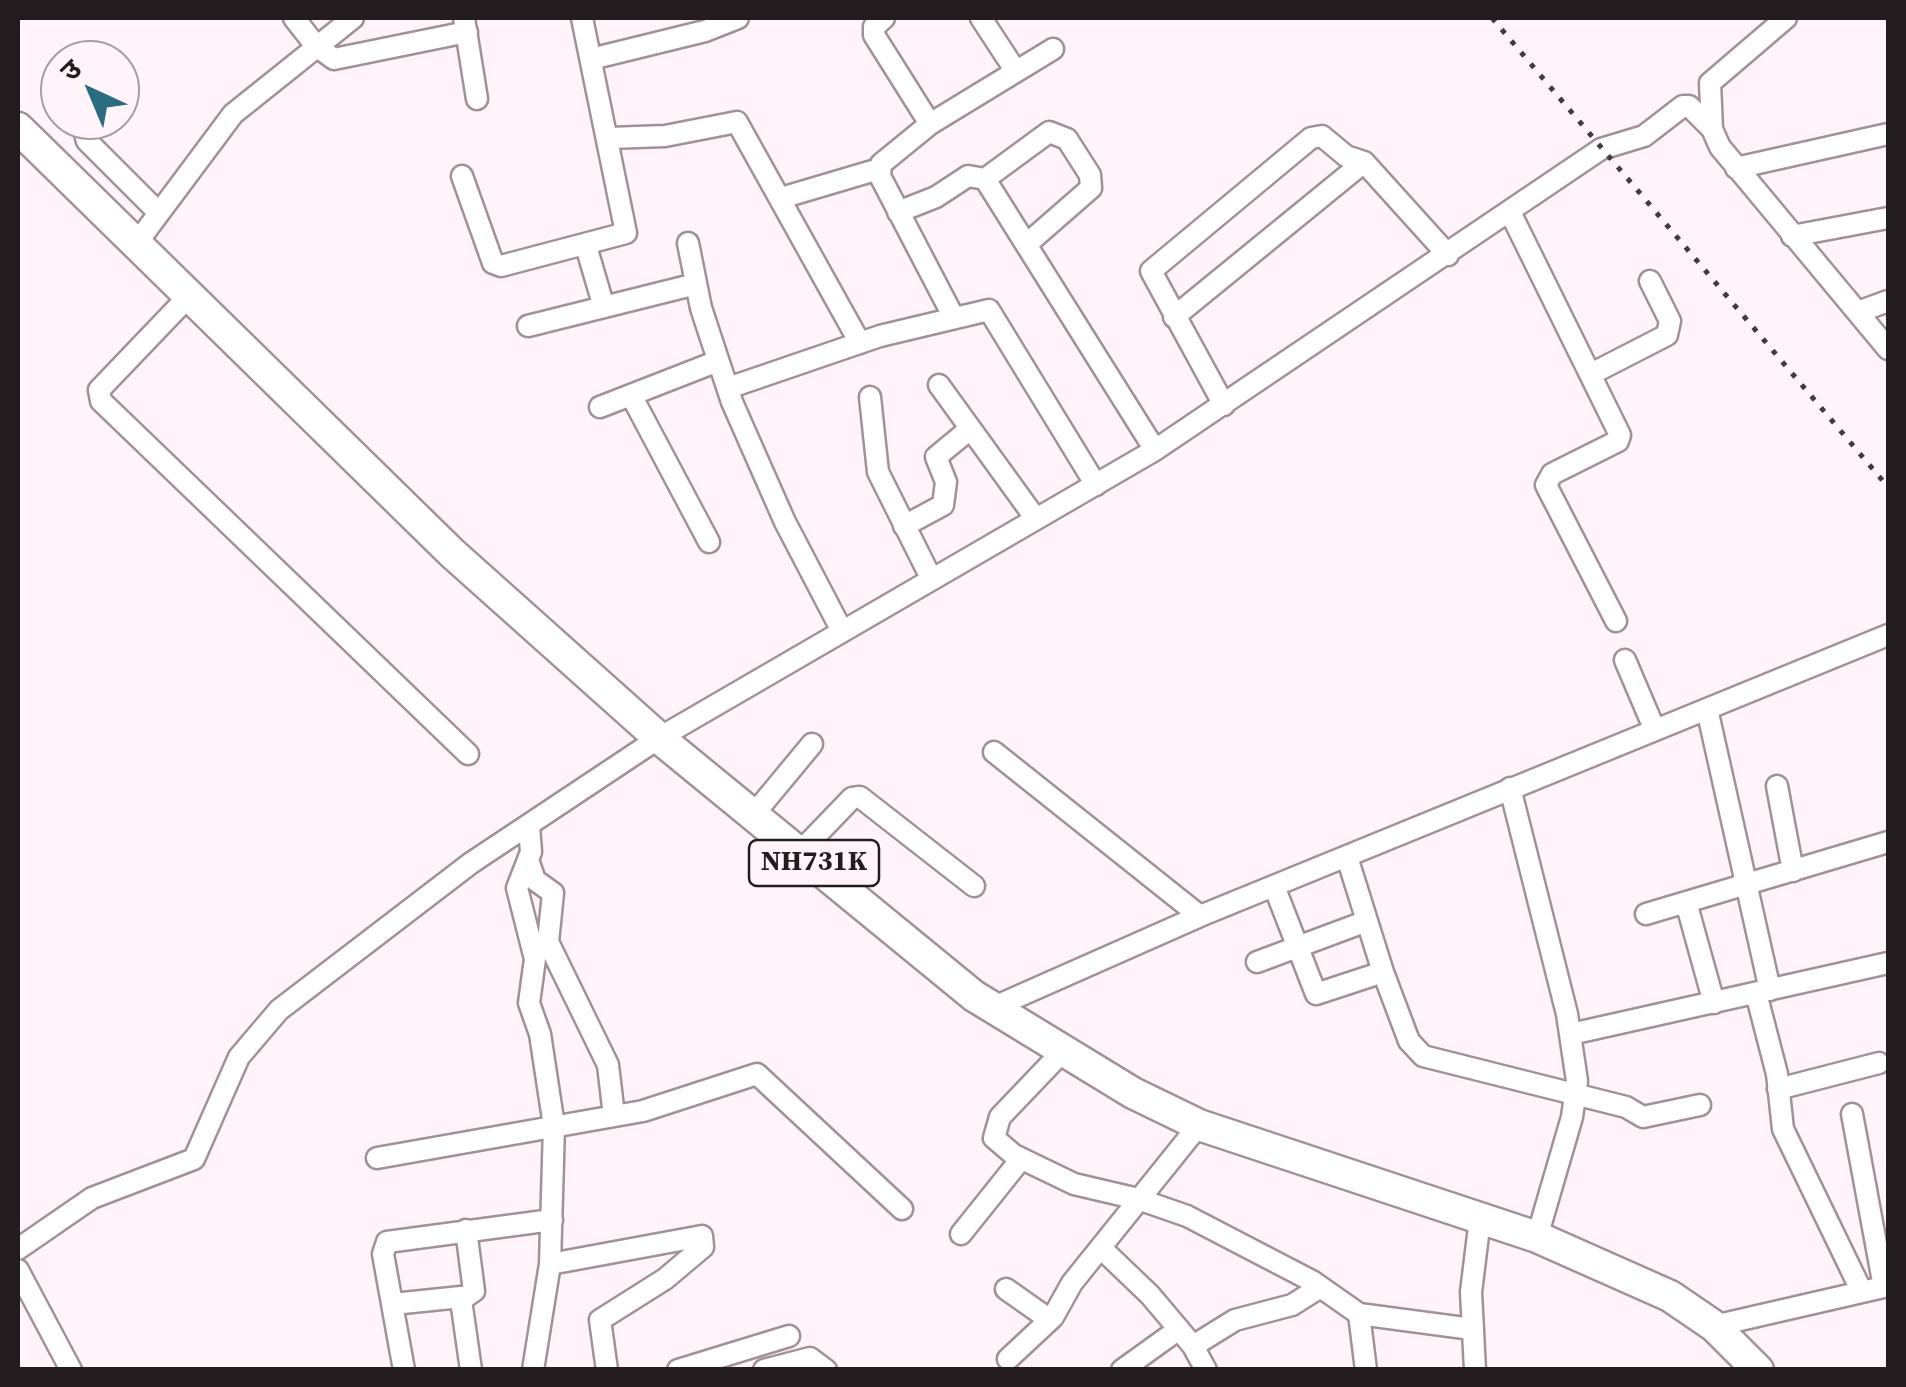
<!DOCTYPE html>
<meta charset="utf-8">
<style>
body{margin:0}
#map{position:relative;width:1906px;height:1387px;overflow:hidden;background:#fff4f9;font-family:"Source Serif 4","Noto Sans Devanagari",serif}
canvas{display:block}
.frame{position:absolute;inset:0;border:20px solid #221c1f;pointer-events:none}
.north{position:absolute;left:40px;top:40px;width:100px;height:100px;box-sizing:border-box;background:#fff4f9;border:2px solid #a79ea2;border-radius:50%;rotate:316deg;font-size:28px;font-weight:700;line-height:40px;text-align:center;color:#221c1f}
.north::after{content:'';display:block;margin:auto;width:35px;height:45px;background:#2c6c80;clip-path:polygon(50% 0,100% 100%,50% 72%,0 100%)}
</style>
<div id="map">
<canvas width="1906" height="1387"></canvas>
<div class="frame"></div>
<div class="north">उ</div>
</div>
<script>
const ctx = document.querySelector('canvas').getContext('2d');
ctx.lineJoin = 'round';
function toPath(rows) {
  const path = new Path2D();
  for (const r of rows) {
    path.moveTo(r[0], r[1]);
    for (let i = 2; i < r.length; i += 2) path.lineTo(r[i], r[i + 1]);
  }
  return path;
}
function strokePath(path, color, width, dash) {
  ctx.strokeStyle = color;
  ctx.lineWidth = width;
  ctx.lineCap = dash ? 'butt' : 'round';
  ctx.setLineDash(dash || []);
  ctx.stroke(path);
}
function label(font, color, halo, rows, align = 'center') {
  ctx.font = font + ' "Source Serif 4",serif';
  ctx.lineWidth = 8;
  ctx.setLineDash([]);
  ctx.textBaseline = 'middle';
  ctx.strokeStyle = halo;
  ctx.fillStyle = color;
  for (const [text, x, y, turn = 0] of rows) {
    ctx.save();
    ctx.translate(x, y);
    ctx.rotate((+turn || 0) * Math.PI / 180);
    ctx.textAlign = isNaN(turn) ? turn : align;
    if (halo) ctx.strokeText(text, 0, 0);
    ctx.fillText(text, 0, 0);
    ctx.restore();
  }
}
const minor = toPath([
 [294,18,316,46,334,59,467,32],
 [464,18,477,99],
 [884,18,874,27,874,35,930,124],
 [981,18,1015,70],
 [1786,18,1710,83,1712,129,1720,147,1888,349],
 [591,59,705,31,738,18],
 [120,93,126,87],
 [94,120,85,134,87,141,159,213],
 [610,138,665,136,737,122,860,343],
 [1736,168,1888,134],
 [462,176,493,263,501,266,626,233,582,18],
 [985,179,1049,132,1067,139,1090,175,1091,188,1028,243],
 [781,198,879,169],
 [898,212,936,197,968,176,985,179,1155,450],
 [1510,212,1620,435,1618,441,1552,474,1546,485,1616,621],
 [1792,236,1888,218],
 [688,243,701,308,732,402,785,522,842,631],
 [136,244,233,114,353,18],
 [586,246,603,304],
 [188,297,99,390,101,401,468,754],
 [1858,312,1888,301],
 [953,316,880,176,881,164,930,124,1053,49],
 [1174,317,1364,162],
 [528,326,696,284],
 [1591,374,1667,335,1670,321,1650,281],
 [939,385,1036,519],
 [728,388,880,336,989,310,1096,485],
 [631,395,709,542],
 [870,397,878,472,931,578],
 [1224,405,1151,271,1311,138,1322,136,1346,156,1364,162,1448,255],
 [600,407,718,361],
 [904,526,943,505,946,482,936,457,970,429],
 [1625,660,1654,728],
 [1707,709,1770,990],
 [994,752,1200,916],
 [1777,786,1793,871],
 [1510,788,1567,1014,1577,1081,1572,1117,1537,1237],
 [754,814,812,744],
 [529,826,531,852,517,888,535,959,529,1003,540,1034,554,1126,550,1264,533,1370],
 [800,852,852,798,860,797,974,886],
 [1347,857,1383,972,1409,1041,1423,1056,1626,1107,1643,1117,1700,1105],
 [528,860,535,880,553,893,548,942,608,1065,614,1116],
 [1274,886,1316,994,1383,972],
 [1686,902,1714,1003],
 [1646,914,1888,842],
 [1257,962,1367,921],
 [1756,993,1777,1074,1783,1129,1862,1292],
 [992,1008,1200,916,1888,635],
 [1571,1034,1888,963],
 [1063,1051,1000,1117,994,1138,1014,1155,1074,1184,1138,1199,1187,1216,1312,1281,1359,1314,1472,1329],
 [1778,1089,1879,1063],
 [1852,1114,1884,1287],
 [377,1158,643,1111,757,1074,902,1209],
 [466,1230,474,1291,461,1300,471,1370],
 [961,1234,1021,1159],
 [18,1249,92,1198,194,1159,239,1057,279,1010,471,863,659,738,1155,450,1601,149,1644,136,1683,106,1689,106,1712,129],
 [1102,1249,1150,1295,1193,1346,1206,1370],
 [550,1264,702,1236,703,1247,665,1279,600,1320,607,1370],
 [18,1270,71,1370],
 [1006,1289,1050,1320],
 [393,1304,461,1297],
 [1359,1314,1366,1370],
 [1714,1326,1888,1286],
 [1193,1346,1235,1320,1292,1305,1319,1288],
 [1008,1359,1053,1317,1072,1283,1199,1125],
 [404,1370,383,1254,387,1242,552,1220],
 [678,1370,789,1336],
 [764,1370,810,1358,826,1370],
 [1122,1370,1179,1329],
 [1475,1370,1471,1292,1480,1219]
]);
const highway = toPath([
 [18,128,452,553,659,738,974,996,1133,1093,1199,1125,1537,1237,1670,1296,1714,1326,1758,1370]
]);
const rail = toPath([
 [1492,18,1888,487]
]);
const shields = [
 [814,863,130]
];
const shieldNames = [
 ["NH731K",814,863]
];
strokePath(minor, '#a29298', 25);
strokePath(highway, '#a29298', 35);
strokePath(minor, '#fff', 20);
strokePath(highway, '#fff', 30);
strokePath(rail, '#413b3e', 5, [5, 10]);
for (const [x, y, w] of shields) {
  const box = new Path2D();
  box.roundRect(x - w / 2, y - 23, w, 46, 8);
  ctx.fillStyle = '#fff4f9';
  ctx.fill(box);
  strokePath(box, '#221c1f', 2.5);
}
label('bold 28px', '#221c1f', null, shieldNames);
</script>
